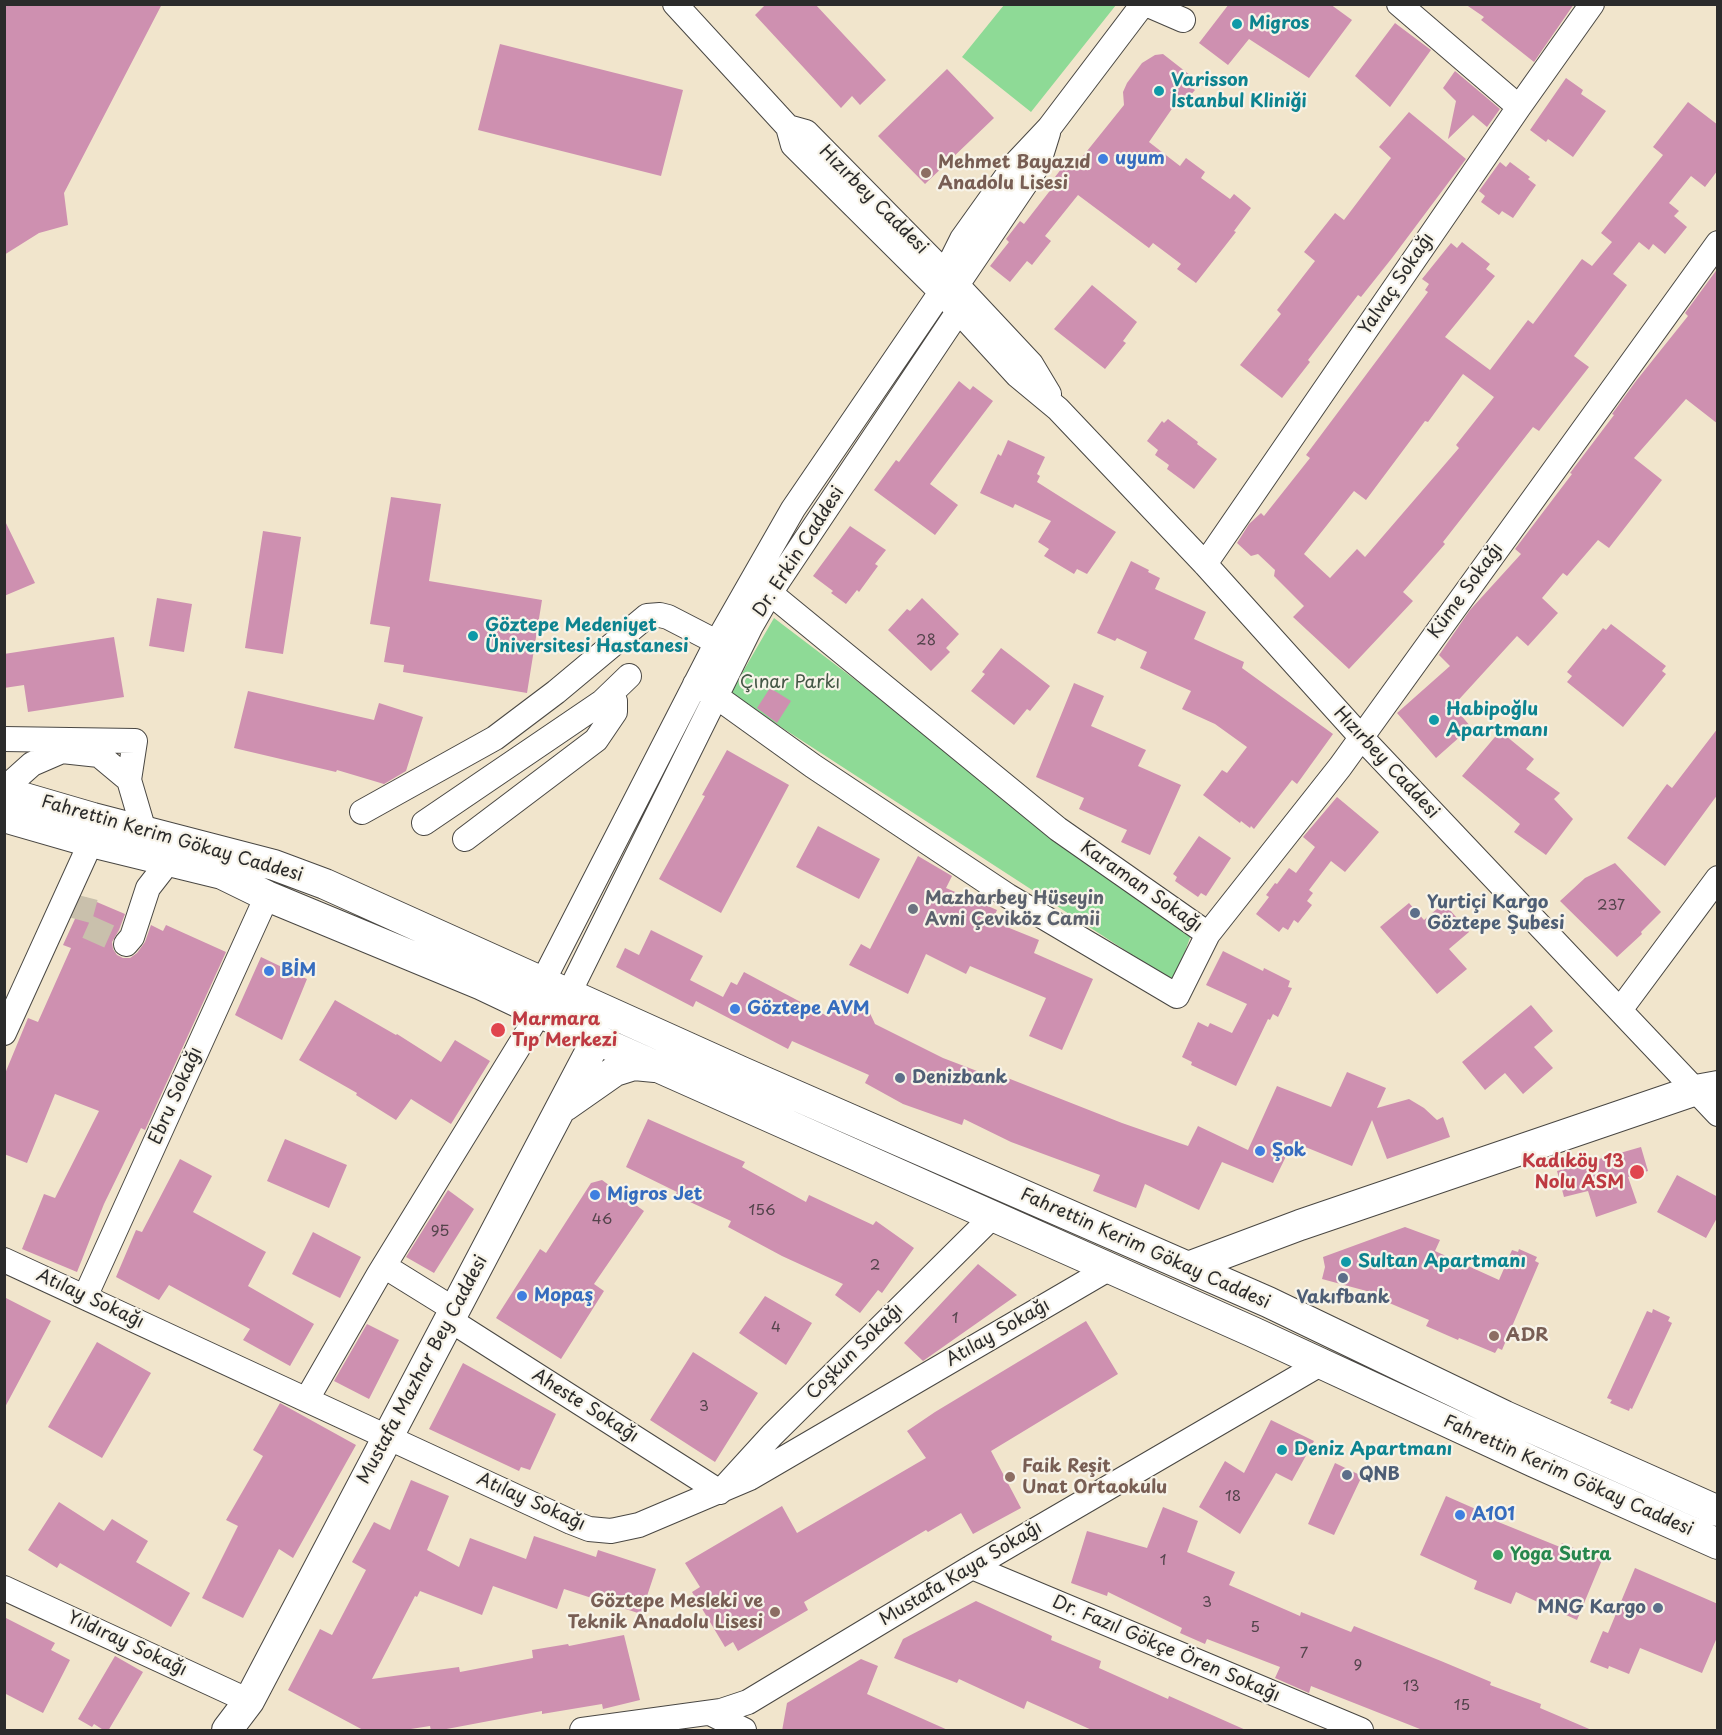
<!DOCTYPE html>
<meta charset="utf-8">
<style>
body{margin:0}
#map{position:relative;width:1722px;height:1735px;overflow:hidden;background:#f1e5cc;font-family:"Playpen Sans",sans-serif}
canvas{display:block}
.frame{position:absolute;inset:0;border:6px solid #2b2b2b;pointer-events:none}
</style>
<div id="map">
<canvas width="1722" height="1735"></canvas>
<div class="frame"></div>
</div>
<script>
const ctx = document.querySelector('canvas').getContext('2d');
ctx.lineJoin = 'round';
function fillPath(path, color) {
  ctx.fillStyle = color;
  ctx.fill(path, 'evenodd');
}
function toPath(rows) {
  const path = new Path2D();
  for (const r of rows) {
    path.moveTo(r[0], r[1]);
    for (let i = 2; i < r.length; i += 2) path.lineTo(r[i], r[i + 1]);
  }
  return path;
}
function strokePath(path, color, width, dash) {
  ctx.strokeStyle = color;
  ctx.lineWidth = width;
  ctx.lineCap = dash ? 'butt' : 'round';
  ctx.setLineDash(dash || []);
  ctx.stroke(path);
}
function label(font, color, halo, rows, align = 'center') {
  ctx.font = font + ' "Playpen Sans",sans-serif';
  ctx.lineWidth = 4.5;
  ctx.setLineDash([]);
  ctx.textBaseline = 'middle';
  ctx.strokeStyle = halo;
  ctx.fillStyle = color;
  for (const [text, x, y, turn = 0] of rows) {
    ctx.save();
    ctx.translate(x, y);
    ctx.rotate((+turn || 0) * Math.PI / 180);
    ctx.textAlign = isNaN(turn) ? turn : align;
    if (halo) ctx.strokeText(text, 0, 0);
    ctx.fillText(text, 0, 0);
    ctx.restore();
  }
}
const green = toPath([
 [1004,5,1004,4,1116,5,1031,112,962,57],
 [774,618,1191,935,1174,982,730,694]
]);
const building = toPath([
 [4,4,162,4,64,193,68,225,39,233,4,255],
 [766,4,815,4,886,80,860,105,852,96,841,108,755,15],
 [1229,4,1330,4,1352,20,1309,78,1249,39,1228,65,1199,43],
 [1465,4,1574,4,1534,62,1481,20,1484,17],
 [1395,23,1431,50,1390,107,1355,76],
 [500,44,683,90,661,176,478,130],
 [1163,54,1195,79,1189,86,1195,90,1183,104,1178,100,1149,142,1180,166,1186,158,1205,172,1201,178,1230,199,1234,194,1251,208,1234,231,1236,232,1196,283,1177,269,1181,264,1153,243,1149,248,1078,195,1045,236,1051,241,1032,265,1027,261,1010,282,990,266,1009,242,1006,239,1020,221,1024,224,1059,179,1055,177,1068,160,1075,166,1124,105,1123,92,1127,83,1142,63,1155,55],
 [947,69,994,118,925,184,878,136],
 [1455,71,1500,109,1487,127,1473,115,1448,139,1456,101,1443,88],
 [1566,78,1583,90,1581,94,1606,111,1573,157,1548,139,1546,142,1530,130],
 [1688,102,1718,125,1718,170,1705,187,1691,176,1669,203,1679,211,1674,216,1687,227,1665,254,1653,244,1649,250,1639,242,1613,274,1627,285,1574,356,1589,367,1539,431,1533,427,1443,542,1445,544,1403,592,1413,601,1349,669,1293,617,1304,606,1274,576,1275,570,1258,554,1251,556,1237,543,1249,524,1261,513,1264,516,1310,458,1306,455,1428,292,1425,290,1429,284,1422,279,1451,243,1457,248,1462,242,1490,264,1486,269,1495,276,1445,337,1490,370,1528,320,1533,324,1582,259,1592,266,1612,242,1601,233,1663,155,1653,147],
 [1463,374,1494,397,1456,445,1459,448,1365,557,1357,549,1330,578,1304,554,1354,491,1366,500,1425,421,1428,422],
 [1409,112,1466,159,1392,258,1361,297,1358,295,1308,360,1310,362,1282,398,1240,365,1281,314,1277,310,1315,261,1304,252,1335,213,1344,220,1391,158,1379,147],
 [1500,162,1506,167,1510,162,1530,177,1528,179,1536,185,1513,218,1502,211,1499,215,1481,202,1485,196,1479,191],
 [1718,268,1718,424,1686,399,1634,458,1662,480,1609,548,1598,540,1567,576,1563,573,1542,598,1558,613,1528,646,1517,636,1453,706,1471,727,1436,758,1397,713,1450,666,1439,655,1470,610,1521,554,1515,549,1572,474,1570,473,1614,415,1612,414,1636,381,1688,316,1685,313],
 [1092,285,1137,322,1123,341,1126,343,1105,369,1054,329],
 [959,381,970,390,973,386,993,401,930,484,958,505,935,535,874,490,896,460,899,462],
 [1168,419,1198,442,1197,444,1217,459,1194,489,1167,469,1169,465,1155,455,1158,450,1147,441,1162,421,1164,423],
 [1008,440,1045,457,1037,474,1040,476,1037,482,1116,532,1087,574,1077,569,1074,574,1044,556,1049,549,1038,542,1051,521,1015,504,1013,508,980,493,998,454,1001,456],
 [391,497,441,504,429,581,542,600,527,693,403,672,404,665,384,662,390,627,370,624],
 [4,519,35,583,4,596],
 [850,526,886,550,875,564,878,566,859,592,857,590,846,604,831,593,833,591,813,576],
 [263,531,301,537,283,654,245,648],
 [1131,561,1149,570,1148,572,1160,578,1155,589,1206,612,1194,639,1244,662,1242,668,1333,734,1297,784,1292,780,1254,829,1251,826,1250,828,1241,821,1240,823,1203,795,1222,770,1227,773,1247,747,1215,724,1182,709,1191,691,1140,668,1147,652,1117,638,1115,641,1097,633],
 [157,598,192,604,184,652,149,646],
 [922,598,959,634,946,648,950,652,931,671,888,630,907,609,910,611],
 [1611,624,1666,666,1662,671,1666,674,1623,727,1567,682,1572,676,1567,672,1603,628,1606,630],
 [114,637,124,697,28,712,24,685,4,688,4,654],
 [1001,648,1050,686,1030,711,1027,709,1014,725,971,691,985,674,982,672],
 [1074,683,1104,696,1091,726,1146,750,1138,766,1181,785,1150,855,1121,842,1127,830,1079,809,1084,798,1036,777],
 [770,688,791,701,777,723,757,708],
 [248,691,374,720,379,703,423,717,406,771,384,784,337,770,336,772,234,748],
 [1718,728,1718,794,1665,866,1627,838,1667,784,1672,788],
 [1500,731,1534,759,1526,769,1560,793,1554,799,1573,819,1546,855,1514,832,1520,824,1462,776],
 [727,750,789,785,721,913,659,879,705,796,702,795],
 [1337,797,1379,832,1345,872,1331,861,1309,890,1313,893,1307,901,1312,905,1298,923,1294,920,1288,930,1283,927,1279,932,1256,914,1269,897,1266,895,1275,883,1277,884,1289,868,1296,873,1315,847,1303,837],
 [818,826,880,859,859,899,796,867],
 [1199,836,1231,858,1206,896,1201,893,1198,897,1175,881,1177,877,1173,874],
 [918,856,952,876,946,888,997,910,992,921,1039,940,1034,953,1093,979,1062,1050,1029,1036,1046,998,970,966,966,974,926,954,908,994,849,965,861,944,870,949],
 [1615,863,1661,912,1641,932,1642,934,1617,957,1560,901,1585,878],
 [85,897,125,914,119,930,112,942,113,949,117,955,123,958,130,958,137,953,145,942,151,925,163,931,166,925,226,952,145,1130,141,1128,104,1204,77,1272,22,1249,44,1194,55,1198,99,1111,55,1094,27,1163,4,1154,4,1076,28,1018,38,1022,71,948,63,945],
 [1409,903,1424,920,1444,903,1469,932,1449,949,1467,969,1437,994,1380,927],
 [651,930,703,956,690,980,723,997,731,982,737,985,744,972,829,1017,837,1002,844,999,868,1009,875,1024,943,1058,998,1079,1000,1075,1122,1123,1188,1146,1198,1126,1248,1150,1277,1086,1331,1107,1347,1072,1386,1088,1377,1108,1409,1099,1424,1108,1437,1120,1443,1117,1450,1137,1387,1159,1372,1120,1352,1166,1293,1142,1273,1183,1222,1162,1199,1210,1145,1184,1136,1208,1093,1191,1100,1175,1011,1142,964,1119,962,1125,903,1104,865,1083,869,1075,792,1041,788,1049,696,1001,693,1007,616,967,625,948,639,955],
 [1223,951,1263,971,1264,968,1290,981,1288,987,1292,988,1278,1017,1273,1014,1270,1020,1268,1019,1236,1086,1191,1065,1192,1062,1182,1057,1198,1022,1208,1027,1210,1023,1232,1033,1247,1004,1206,985],
 [261,957,307,979,282,1040,235,1015],
 [335,1000,396,1035,397,1034,441,1062,455,1040,490,1061,451,1124,411,1099,396,1120,356,1095,357,1093,299,1060],
 [1531,1005,1553,1031,1534,1047,1553,1068,1523,1094,1505,1073,1485,1090,1462,1062],
 [648,1119,745,1162,742,1167,806,1202,809,1195,873,1225,876,1221,914,1248,882,1293,878,1290,860,1313,835,1295,843,1284,782,1256,728,1227,731,1221,675,1195,677,1192,626,1167],
 [285,1139,347,1165,329,1208,267,1181],
 [1641,1147,1648,1171,1628,1177,1637,1203,1596,1217,1588,1191,1564,1197,1557,1171],
 [180,1159,212,1176,193,1212,266,1252,248,1286,314,1324,290,1366,243,1340,250,1329,169,1285,159,1300,116,1277,136,1230,142,1232],
 [1677,1175,1718,1197,1718,1216,1706,1238,1657,1212],
 [602,1180,644,1211,594,1284,604,1291,561,1359,496,1318,540,1249,546,1253,591,1183],
 [448,1190,474,1209,434,1273,406,1257],
 [1405,1227,1440,1240,1435,1251,1499,1280,1512,1250,1518,1252,1519,1249,1537,1257,1535,1261,1539,1263,1502,1350,1498,1348,1495,1353,1459,1338,1458,1340,1426,1326,1429,1320,1373,1296,1374,1293,1322,1279,1325,1267,1323,1257],
 [313,1232,361,1257,340,1298,292,1274],
 [978,1264,1017,1295,923,1361,904,1343],
 [765,1296,812,1323,786,1365,739,1333],
 [4,1297,51,1321,4,1409],
 [1653,1309,1670,1317,1668,1321,1672,1323,1632,1409,1630,1408,1629,1411,1610,1403,1612,1400,1607,1398,1647,1311,1652,1313],
 [1086,1321,1118,1374,991,1451,1021,1508,973,1534,961,1513,928,1532,926,1530,804,1602,808,1610,738,1651,733,1642,725,1647,692,1592,700,1587,685,1563,782,1506,797,1533,926,1458,907,1431,935,1412],
 [367,1324,399,1340,369,1399,334,1381],
 [97,1342,151,1373,102,1458,48,1427],
 [693,1352,758,1393,715,1462,650,1420],
 [463,1363,556,1414,530,1470,521,1467,519,1471,429,1429],
 [280,1403,356,1445,293,1558,279,1549,243,1618,202,1598,238,1526,226,1520,263,1456,253,1450],
 [1271,1420,1314,1441,1292,1481,1276,1473,1240,1534,1199,1507,1225,1461,1244,1473],
 [1335,1463,1362,1476,1334,1535,1308,1524],
 [411,1480,449,1496,427,1550,459,1567,470,1538,526,1559,534,1536,596,1557,598,1550,656,1569,641,1614,564,1589,557,1609,493,1586,482,1615,420,1591,417,1597,415,1596,372,1679,459,1667,460,1672,533,1658,532,1650,568,1644,569,1646,624,1635,640,1700,603,1709,602,1704,542,1714,542,1711,436,1731,431,1731,430,1726,398,1731,365,1731,288,1690,320,1629,332,1635,366,1570,352,1562,374,1522,390,1530],
 [1446,1496,1487,1514,1486,1517,1560,1547,1562,1543,1602,1560,1577,1620,1516,1592,1511,1604,1474,1589,1477,1581,1420,1555],
 [59,1502,104,1531,112,1519,148,1541,136,1562,190,1593,171,1627,60,1563,57,1568,28,1550],
 [1163,1507,1198,1521,1187,1552,1235,1572,1229,1585,1300,1616,1301,1612,1351,1632,1354,1626,1441,1661,1491,1682,1490,1685,1541,1704,1540,1708,1594,1731,1425,1731,1311,1686,1309,1693,1275,1678,1280,1667,1207,1639,1205,1644,1180,1633,1182,1628,1108,1592,1107,1596,1071,1583,1087,1531,1147,1548],
 [1635,1568,1718,1604,1718,1635,1702,1673,1640,1648,1629,1674,1609,1666,1608,1669,1590,1662,1603,1631,1608,1633],
 [976,1601,1052,1636,1051,1640,1101,1661,1099,1668,1168,1699,1169,1696,1248,1731,1094,1731,1027,1701,1024,1709,959,1679,957,1683,894,1658,903,1639],
 [4,1617,55,1643,51,1650,70,1660,43,1713,4,1693],
 [115,1656,143,1672,108,1731,105,1731,94,1724,92,1727,78,1719],
 [861,1659,878,1666,867,1694,950,1731,782,1731,787,1703]
]);
const minorTunnel = toPath([
 [86,897,79,923,126,944]
]);
const minor = toPath([
 [675,4,788,127,806,132,957,285,1031,364,1049,394],
 [1146,4,1183,20],
 [1399,4,1519,107],
 [788,127,793,145,941,292,1017,375,1058,409,1205,564,1361,737,1718,1114],
 [1205,564,1519,107,1592,4],
 [770,593,1058,829,1208,934],
 [695,684,717,697,813,766,1008,896,1177,996,1208,934,1340,767,1718,243],
 [4,739,135,741,129,780],
 [4,789,32,764,62,751,99,755,129,780,144,831],
 [362,812,495,738,556,692,647,616,660,615,668,617,730,649],
 [424,823,602,702,629,676],
 [465,839,596,740,615,712,615,701,612,694],
 [126,944,132,937,148,888,169,861],
 [543,981,717,642,793,509,941,292,945,273,962,239,1017,162,1049,128,1143,4],
 [559,1007,569,993,751,626,770,593,958,312,957,285,1038,165,1048,133],
 [1620,1010,1718,878],
 [4,1033,91,842],
 [4,1260,571,1522,589,1529,611,1531,639,1525,750,1478,1110,1268],
 [384,1266,455,1310],
 [85,1297,267,896],
 [450,1320,720,1492,772,1435,993,1216],
 [307,1399,379,1274,540,1012],
 [972,1567,1361,1730],
 [4,1588,249,1701],
 [710,1713,744,1730],
 [582,1730,721,1711,748,1702,972,1567,1322,1363]
]);
const major = toPath([
 [4,792,93,818,274,865,325,884,742,1072,1268,1302,1505,1416,1718,1511],
 [4,817,91,842,222,874,267,896,482,985,615,1048,1253,1332,1534,1462,1718,1544],
 [565,1106,615,1071,634,1065,655,1067],
 [1188,1267,1300,1225,1696,1090,1718,1086],
 [227,1730,249,1701,597,1039,587,1024]
]);
const markers = [
 [1237,24,6,"#0f9aa8"],
 [1159,91,6,"#0f9aa8"],
 [1103,159,6,"#3f7fe0"],
 [926,173,6,"#8d6e63"],
 [473,636,6,"#0f9aa8"],
 [1434,720,6,"#0f9aa8"],
 [913,909,6,"#6b7280"],
 [1415,913,6,"#5c6f8a"],
 [269,971,6,"#3f7fe0"],
 [735,1009,6,"#3f7fe0"],
 [498,1030,8,"#e0444e"],
 [900,1078,6,"#5c6f8a"],
 [1260,1151,6,"#3f7fe0"],
 [1637,1172,8,"#e0444e"],
 [595,1195,6,"#3f7fe0"],
 [1346,1262,6,"#0f9aa8"],
 [1343,1278,6,"#5c6f8a"],
 [522,1296,6,"#3f7fe0"],
 [1494,1336,6,"#8d6e63"],
 [1282,1450,6,"#0f9aa8"],
 [1347,1475,6,"#5c6f8a"],
 [1010,1477,6,"#8d6e63"],
 [1460,1515,6,"#3f7fe0"],
 [1498,1555,6,"#2e9e5b"],
 [1658,1608,6,"#5c6f8a"],
 [775,1612,6,"#8d6e63"]
];
const numberNames = [
 ["28",926,641],
 ["237",1611,906],
 ["156",762,1211],
 ["46",602,1220],
 ["95",440,1232],
 ["2",875,1266],
 ["1",955,1319],
 ["4",776,1328],
 ["3",704,1407],
 ["18",1233,1497],
 ["1",1163,1561],
 ["3",1207,1603],
 ["5",1255,1628],
 ["7",1304,1654],
 ["9",1358,1666],
 ["13",1411,1687],
 ["15",1462,1706]
];
const cultureNames = [
 ["Migros",1249,24],
 ["Varisson",1171,81],
 ["İstanbul Kliniği",1171,102],
 ["Göztepe Medeniyet",485,626],
 ["Üniversitesi Hastanesi",485,647],
 ["Habipoğlu",1446,710],
 ["Apartmanı",1446,731],
 ["Sultan Apartmanı",1358,1262],
 ["Deniz Apartmanı",1294,1450]
];
const shopNames = [
 ["uyum",1115,159],
 ["BİM",281,971],
 ["Göztepe AVM",747,1009],
 ["Şok",1272,1151],
 ["Migros Jet",607,1195],
 ["Mopaş",534,1296],
 ["A101",1472,1515]
];
const educationNames = [
 ["Mehmet Bayazıd",938,163],
 ["Anadolu Lisesi",938,184],
 ["ADR",1506,1336],
 ["Faik Reşit",1022,1467],
 ["Unat Ortaokulu",1022,1488],
 ["Göztepe Mesleki ve",763,1602,"right"],
 ["Teknik Anadolu Lisesi",763,1623,"right"]
];
const streetNames = [
 ["Hızırbey Caddesi",873,200,45],
 ["Yalvaç Sokağı",1397,284,-56],
 ["Dr. Erkin Caddesi",799,552,-57],
 ["Küme Sokağı",1466,591,-54],
 ["Hızırbey Caddesi",1386,763,47],
 ["Fahrettin Kerim Gökay Caddesi",172,839,16],
 ["Karaman Sokağı",1141,887,35],
 ["Ebru Sokağı",176,1096,-66],
 ["Fahrettin Kerim Gökay Caddesi",1145,1249,24],
 ["Atılay Sokağı",90,1299,25],
 ["Atılay Sokağı",998,1333,-30],
 ["Coşkun Sokağı",855,1352,-45],
 ["Mustafa Mazhar Bey Caddesi",423,1370,-62],
 ["Aheste Sokağı",585,1406,32],
 ["Fahrettin Kerim Gökay Caddesi",1568,1476,24],
 ["Atılay Sokağı",531,1502,24],
 ["Mustafa Kaya Sokağı",961,1574,-31],
 ["Yıldıray Sokağı",127,1644,25],
 ["Dr. Fazıl Gökçe Ören Sokağı",1166,1649,23]
];
const parkNames = [
 ["Çınar Parkı",790,683]
];
const worshipNames = [
 ["Mazharbey Hüseyin",925,899],
 ["Avni Çeviköz Camii",925,920]
];
const serviceNames = [
 ["Yurtiçi Kargo",1427,903],
 ["Göztepe Şubesi",1427,924],
 ["Denizbank",912,1078],
 ["Vakıfbank",1343,1298,"center"],
 ["QNB",1359,1475],
 ["MNG Kargo",1646,1608,"right"]
];
const healthNames = [
 ["Marmara",512,1020],
 ["Tıp Merkezi",512,1041],
 ["Kadıköy 13",1624,1162,"right"],
 ["Nolu ASM",1624,1183,"right"]
];
const leisureNames = [
 ["Yoga Sutra",1510,1555]
];
fillPath(green, '#8eda96');
fillPath(building, '#ce90b0');
strokePath(minorTunnel, '#c9c0ac', 24, [24, 12]);
strokePath(minor, '#494743', 26);
strokePath(major, '#494743', 32);
strokePath(minor, '#fff', 24);
strokePath(major, '#fff', 30);
for (const [x, y, r, color] of markers) {
  const dot = new Path2D();
  dot.arc(x, y, r, 0, 2 * Math.PI);
  ctx.fillStyle = color;
  ctx.fill(dot);
  strokePath(dot, '#f7f3e8', 2);
}
label('15px', '#54444c', null, numberNames);
label('bold 18px', '#0d838f', '#f7f3e8', cultureNames, 'left');
label('bold 18px', '#366cbe', '#f7f3e8', shopNames, 'left');
label('bold 18px', '#785e54', '#f7f3e8', educationNames, 'left');
label('18px', '#2b2b2b', '#f7f3e8', streetNames);
label('18px', '#445746', '#f7f3e8', parkNames);
label('bold 18px', '#5b616d', '#f7f3e8', worshipNames, 'left');
label('bold 18px', '#4e5e75', '#f7f3e8', serviceNames, 'left');
label('bold 18px', '#be3a42', '#f7f3e8', healthNames, 'left');
label('bold 18px', '#27864d', '#f7f3e8', leisureNames, 'left');
</script>
